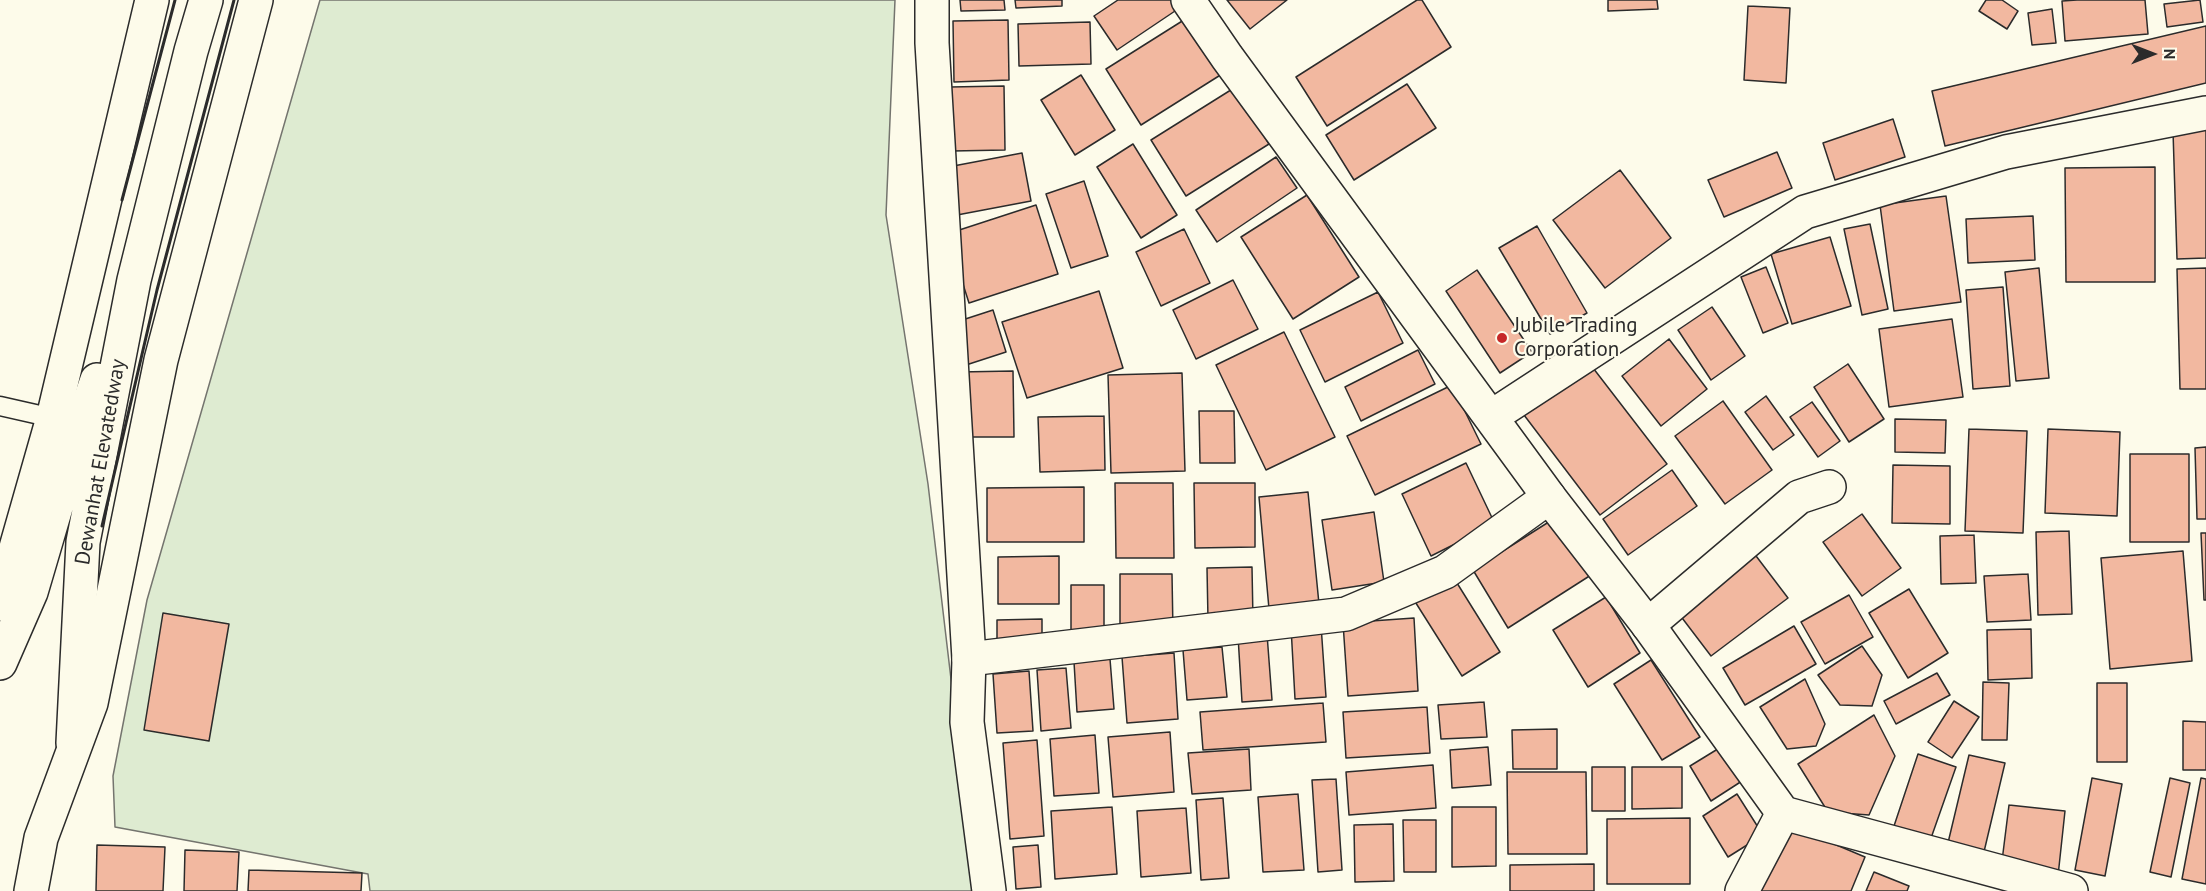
<!DOCTYPE html>
<style>
body{margin:0}
#map{position:relative;width:2206px;height:891px;overflow:hidden;background:#fdfbea;font-family:"PT Sans",sans-serif}
canvas{display:block}
.north{position:absolute;left:2122px;top:24px;width:60px;height:60px;-webkit-text-stroke:4px #fdfbea;paint-order:stroke;rotate:90deg;font-size:16px;font-weight:700;line-height:24px;text-align:center;color:#2b2b2b}
.north::after{content:'';display:block;margin:auto;width:21px;height:27px;background:#2b2b2b;clip-path:polygon(50% 0,100% 100%,50% 72%,0 100%)}
</style>
<div id="map">
<canvas width="2206" height="891"></canvas>
<div class="north">N</div>
</div>
<script>
const ctx = document.querySelector('canvas').getContext('2d');
ctx.lineJoin = 'round';
function fillPath(path, color) {
  ctx.fillStyle = color;
  ctx.fill(path, 'evenodd');
}
function toPath(rows) {
  const path = new Path2D();
  for (const r of rows) {
    path.moveTo(r[0], r[1]);
    for (let i = 2; i < r.length; i += 2) path.lineTo(r[i], r[i + 1]);
  }
  return path;
}
function strokePath(path, color, width, dash) {
  ctx.strokeStyle = color;
  ctx.lineWidth = width;
  ctx.lineCap = dash ? 'butt' : 'round';
  ctx.setLineDash(dash || []);
  ctx.stroke(path);
}
function label(font, color, halo, rows, align = 'center') {
  ctx.font = font + ' "PT Sans",sans-serif';
  ctx.lineWidth = 4.5;
  ctx.setLineDash([]);
  ctx.textBaseline = 'middle';
  ctx.strokeStyle = halo;
  ctx.fillStyle = color;
  for (const [text, x, y, turn = 0] of rows) {
    ctx.save();
    ctx.translate(x, y);
    ctx.rotate((+turn || 0) * Math.PI / 180);
    ctx.textAlign = isNaN(turn) ? turn : align;
    if (halo) ctx.strokeText(text, 0, 0);
    ctx.fillText(text, 0, 0);
    ctx.restore();
  }
}
const green = toPath([
 [320,0,895,0,886,215,928,484,976,891,370,891,368,874,115,827,113,776,147,600,320,0]
]);
const building = toPath([
 [960,0,1004,0,1005,10,961,11,960,0],
 [1015,0,1062,0,1062,6,1016,8,1015,0],
 [1118,0,1172,0,1178,9,1117,50,1094,16,1118,0],
 [1227,0,1287,0,1250,29,1227,0],
 [1417,0,1422,0,1451,47,1327,126,1296,77,1417,0],
 [1608,0,1657,0,1658,9,1608,11,1608,0],
 [1986,0,2002,0,2018,11,2007,29,1979,11,1986,0],
 [2077,0,2145,0,2148,34,2065,41,2062,1,2077,0],
 [2200,0,2203,22,2167,27,2164,4,2200,0],
 [1748,6,1790,8,1786,83,1744,80,1748,6],
 [2052,9,2056,43,2032,45,2028,13,2052,9],
 [1187,18,1222,74,1141,125,1106,69,1187,18],
 [1008,20,1009,80,954,82,953,21,1008,20],
 [1090,22,1091,64,1019,66,1018,24,1090,22],
 [2206,26,2206,83,1945,146,1932,91,2206,26],
 [1081,75,1115,130,1075,155,1041,100,1081,75],
 [1407,84,1436,128,1354,180,1326,135,1407,84],
 [1004,86,1005,150,952,151,950,87,1004,86],
 [1234,88,1269,144,1186,196,1151,140,1234,88],
 [1893,119,1905,157,1835,180,1823,143,1893,119],
 [2206,130,2206,258,2177,259,2173,131,2206,130],
 [1133,144,1177,215,1141,238,1097,167,1133,144],
 [1777,152,1792,188,1724,217,1708,180,1777,152],
 [1022,153,1031,201,957,215,948,167,1022,153],
 [1276,157,1297,188,1217,242,1196,210,1276,157],
 [2155,167,2155,282,2066,282,2065,168,2155,167],
 [1620,170,1671,238,1605,288,1553,220,1620,170],
 [1084,181,1108,256,1071,268,1046,194,1084,181],
 [1307,195,1359,277,1293,319,1241,237,1307,195],
 [1946,196,1961,302,1894,311,1880,205,1946,196],
 [1036,205,1058,274,969,303,947,234,1036,205],
 [2033,216,2035,260,1968,263,1966,219,2033,216],
 [1870,224,1888,309,1862,315,1844,229,1870,224],
 [1537,226,1587,313,1550,334,1499,248,1537,226],
 [1184,229,1210,283,1161,306,1136,252,1184,229],
 [1830,237,1851,306,1792,324,1771,254,1830,237],
 [1766,267,1788,323,1763,333,1741,277,1766,267],
 [2039,268,2049,378,2016,381,2005,272,2039,268],
 [2206,268,2206,389,2180,389,2177,269,2206,268],
 [1477,270,1532,352,1500,373,1446,291,1477,270],
 [1233,280,1258,329,1196,359,1173,310,1233,280],
 [2003,287,2010,386,1973,389,1966,290,2003,287],
 [1099,291,1123,368,1027,398,1002,322,1099,291],
 [1378,292,1403,343,1325,382,1300,330,1378,292],
 [1712,307,1745,356,1711,380,1678,330,1712,307],
 [993,310,1006,352,966,365,953,323,993,310],
 [1952,319,1963,397,1889,407,1879,329,1952,319],
 [1284,332,1335,437,1266,470,1216,365,1284,332],
 [1669,339,1707,389,1661,426,1622,376,1669,339],
 [1418,350,1435,384,1361,421,1345,387,1418,350],
 [1590,364,1667,464,1600,515,1524,415,1590,364],
 [1848,364,1884,419,1849,442,1814,387,1848,364],
 [1013,371,1014,437,960,437,959,372,1013,371],
 [1182,373,1185,471,1111,473,1108,375,1182,373],
 [1452,385,1481,444,1375,495,1347,436,1452,385],
 [1766,396,1794,435,1773,450,1745,412,1766,396],
 [1723,401,1772,470,1725,504,1675,436,1723,401],
 [1812,402,1840,441,1818,457,1790,417,1812,402],
 [1199,411,1234,411,1235,463,1200,463,1199,411],
 [1104,416,1105,470,1040,472,1038,417,1104,416],
 [1895,419,1946,420,1945,453,1895,452,1895,419],
 [1969,429,2027,431,2023,533,1965,531,1969,429],
 [2048,429,2120,432,2117,516,2045,513,2048,429],
 [2206,447,2206,519,2197,519,2195,448,2206,447],
 [2130,454,2189,454,2189,542,2130,542,2130,454],
 [1466,463,1495,524,1431,556,1402,494,1466,463],
 [1893,465,1950,466,1950,524,1892,523,1893,465],
 [1672,470,1697,506,1628,555,1603,519,1672,470],
 [1115,483,1173,483,1174,558,1116,558,1115,483],
 [1194,483,1255,483,1255,547,1195,548,1194,483],
 [1084,487,1084,542,987,542,987,488,1084,487],
 [1308,492,1319,604,1269,609,1259,497,1308,492],
 [1374,512,1384,582,1332,590,1322,520,1374,512],
 [1862,514,1901,568,1862,596,1823,542,1862,514],
 [1555,518,1591,575,1508,628,1473,570,1555,518],
 [2069,531,2072,614,2038,615,2036,532,2069,531],
 [2201,533,2206,533,2206,600,2204,600,2201,533],
 [1974,535,1976,583,1941,584,1940,536,1974,535],
 [1750,548,1788,598,1711,656,1673,606,1750,548],
 [2183,551,2192,661,2110,669,2101,558,2183,551],
 [1059,556,1059,604,998,604,998,557,1059,556],
 [1252,567,1253,620,1208,620,1207,568,1252,567],
 [1120,574,1172,574,1173,632,1120,632,1120,574],
 [2028,574,2031,620,1987,622,1984,576,2028,574],
 [1452,575,1500,652,1462,676,1414,600,1452,575],
 [1071,585,1104,585,1104,636,1071,636,1071,585],
 [1909,589,1948,653,1908,678,1869,613,1909,589],
 [1849,595,1873,637,1825,664,1801,622,1849,595],
 [1606,597,1640,653,1588,687,1553,630,1606,597],
 [163,613,229,624,209,741,144,730,163,613],
 [1414,618,1418,691,1348,696,1343,623,1414,618],
 [1042,619,1042,649,997,649,997,620,1042,619],
 [1321,625,1326,697,1295,699,1291,627,1321,625],
 [1794,626,1816,664,1745,705,1723,668,1794,626],
 [2031,629,2032,678,1988,680,1987,630,2031,629],
 [1267,634,1272,700,1242,702,1238,636,1267,634],
 [1862,646,1882,675,1872,706,1840,705,1818,675,1862,646],
 [1222,647,1227,697,1187,700,1183,650,1222,647],
 [1174,653,1178,719,1127,723,1122,657,1174,653],
 [1110,659,1114,709,1077,712,1074,662,1110,659],
 [1651,660,1700,737,1662,760,1614,684,1651,660],
 [1066,668,1071,728,1041,731,1037,670,1066,668],
 [1029,671,1033,731,997,733,993,674,1029,671],
 [1937,673,1950,695,1896,724,1884,701,1937,673],
 [1805,679,1825,724,1816,746,1787,749,1760,707,1805,679],
 [1983,682,2009,683,2007,740,1982,740,1983,682],
 [2097,683,2127,683,2127,762,2097,762,2097,683],
 [1954,701,1979,717,1952,758,1928,742,1954,701],
 [1484,702,1487,737,1441,739,1438,705,1484,702],
 [1323,703,1326,742,1203,750,1200,712,1323,703],
 [1427,707,1430,753,1346,758,1343,712,1427,707],
 [1874,715,1895,756,1869,815,1828,812,1798,764,1874,715],
 [2183,721,2206,722,2206,770,2183,770,2183,721],
 [1557,729,1557,769,1513,769,1512,730,1557,729],
 [1170,732,1174,792,1113,797,1108,737,1170,732],
 [1095,735,1099,793,1054,796,1050,739,1095,735],
 [1037,740,1044,836,1010,839,1003,743,1037,740],
 [1488,747,1491,785,1452,788,1450,750,1488,747],
 [1721,747,1742,781,1711,801,1690,766,1721,747],
 [1249,749,1251,790,1192,794,1188,753,1249,749],
 [1918,754,1956,767,1930,841,1893,829,1918,754],
 [1969,755,2005,763,1983,856,1947,847,1969,755],
 [1433,765,1436,808,1349,815,1346,772,1433,765],
 [1592,767,1625,767,1625,811,1592,811,1592,767],
 [1632,767,1682,767,1682,808,1632,809,1632,767],
 [1507,772,1586,772,1587,854,1508,854,1507,772],
 [2092,778,2122,784,2105,876,2075,870,2092,778],
 [2170,778,2190,783,2171,877,2150,872,2170,778],
 [2201,778,2206,779,2206,884,2182,879,2201,778],
 [1336,779,1342,870,1318,872,1312,780,1336,779],
 [1298,794,1304,870,1263,872,1258,797,1298,794],
 [1737,794,1763,835,1728,857,1703,816,1737,794],
 [1223,798,1229,878,1201,880,1196,800,1223,798],
 [2009,805,2065,811,2058,876,2001,869,2009,805],
 [1112,807,1117,874,1055,879,1051,811,1112,807],
 [1452,807,1496,807,1496,866,1452,867,1452,807],
 [1186,808,1191,873,1141,877,1137,811,1186,808],
 [1690,818,1690,884,1607,884,1607,819,1690,818],
 [1403,820,1436,820,1436,872,1404,872,1403,820],
 [1393,824,1394,881,1355,882,1354,825,1393,824],
 [1789,825,1865,857,1851,891,1761,891,1789,825],
 [97,845,165,847,163,891,96,891,97,845],
 [1038,845,1041,887,1016,889,1013,847,1038,845],
 [185,850,239,852,237,891,184,891,185,850],
 [1594,864,1594,891,1510,891,1510,865,1594,864],
 [249,870,362,873,361,891,248,891,249,870],
 [1874,872,1909,886,1907,891,1866,891,1874,872]
]);
const service = toPath([
 [0,406,53,418]
]);
const minor = toPath([
 [1491,417,1805,212,2006,152,2206,113],
 [1648,625,1799,497,1829,487],
 [969,659,1346,614,1445,572,1549,497],
 [1742,891,1783,813]
]);
const tertiary = toPath([
 [932,0,932,43,969,659,967,722,989,891],
 [1188,0,1227,57,1549,497,1648,625,1783,813,2071,891]
]);
const secondary = toPath([
 [0,663,31,592,74,446,97,380],
 [73,743,83,542,134,280,191,51,206,0]
]);
const primary = toPath([
 [0,604,53,418,152,0],
 [31,891,41,838,91,703,161,360,256,0]
]);
const wall = toPath([
 [122,200,175,0],
 [102,526,157,290,234,0]
]);
const markers = [
 [1502,338,6,"#c62828"]
];
const poiNames = [
 ["Jubile Trading",1514,326],
 ["Corporation",1514,350]
];
const streetNames = [
 ["Dewanhat Elevatedway",101,462,-80]
];
fillPath(green, '#deebd1');
strokePath(green, '#74746e', 1.5);
fillPath(building, '#f2b8a0');
strokePath(building, '#2b2b2b', 1.5);
strokePath(service, '#2b2b2b', 21);
strokePath(minor, '#2b2b2b', 36);
strokePath(tertiary, '#2b2b2b', 36);
strokePath(secondary, '#2b2b2b', 36);
strokePath(primary, '#2b2b2b', 36);
strokePath(service, '#fdfbea', 18);
strokePath(minor, '#fdfbea', 33);
strokePath(tertiary, '#fdfbea', 33);
strokePath(secondary, '#fdfbea', 33);
strokePath(primary, '#fdfbea', 33);
strokePath(wall, '#2b2b2b', 3);
for (const [x, y, r, color] of markers) {
  const dot = new Path2D();
  dot.arc(x, y, r, 0, 2 * Math.PI);
  ctx.fillStyle = color;
  ctx.fill(dot);
  strokePath(dot, '#fdfbea', 2);
}
label('21px', '#2b2b2b', '#fdfbea', poiNames, 'left');
label('21px', '#2b2b2b', '#fdfbea', streetNames);
</script>
